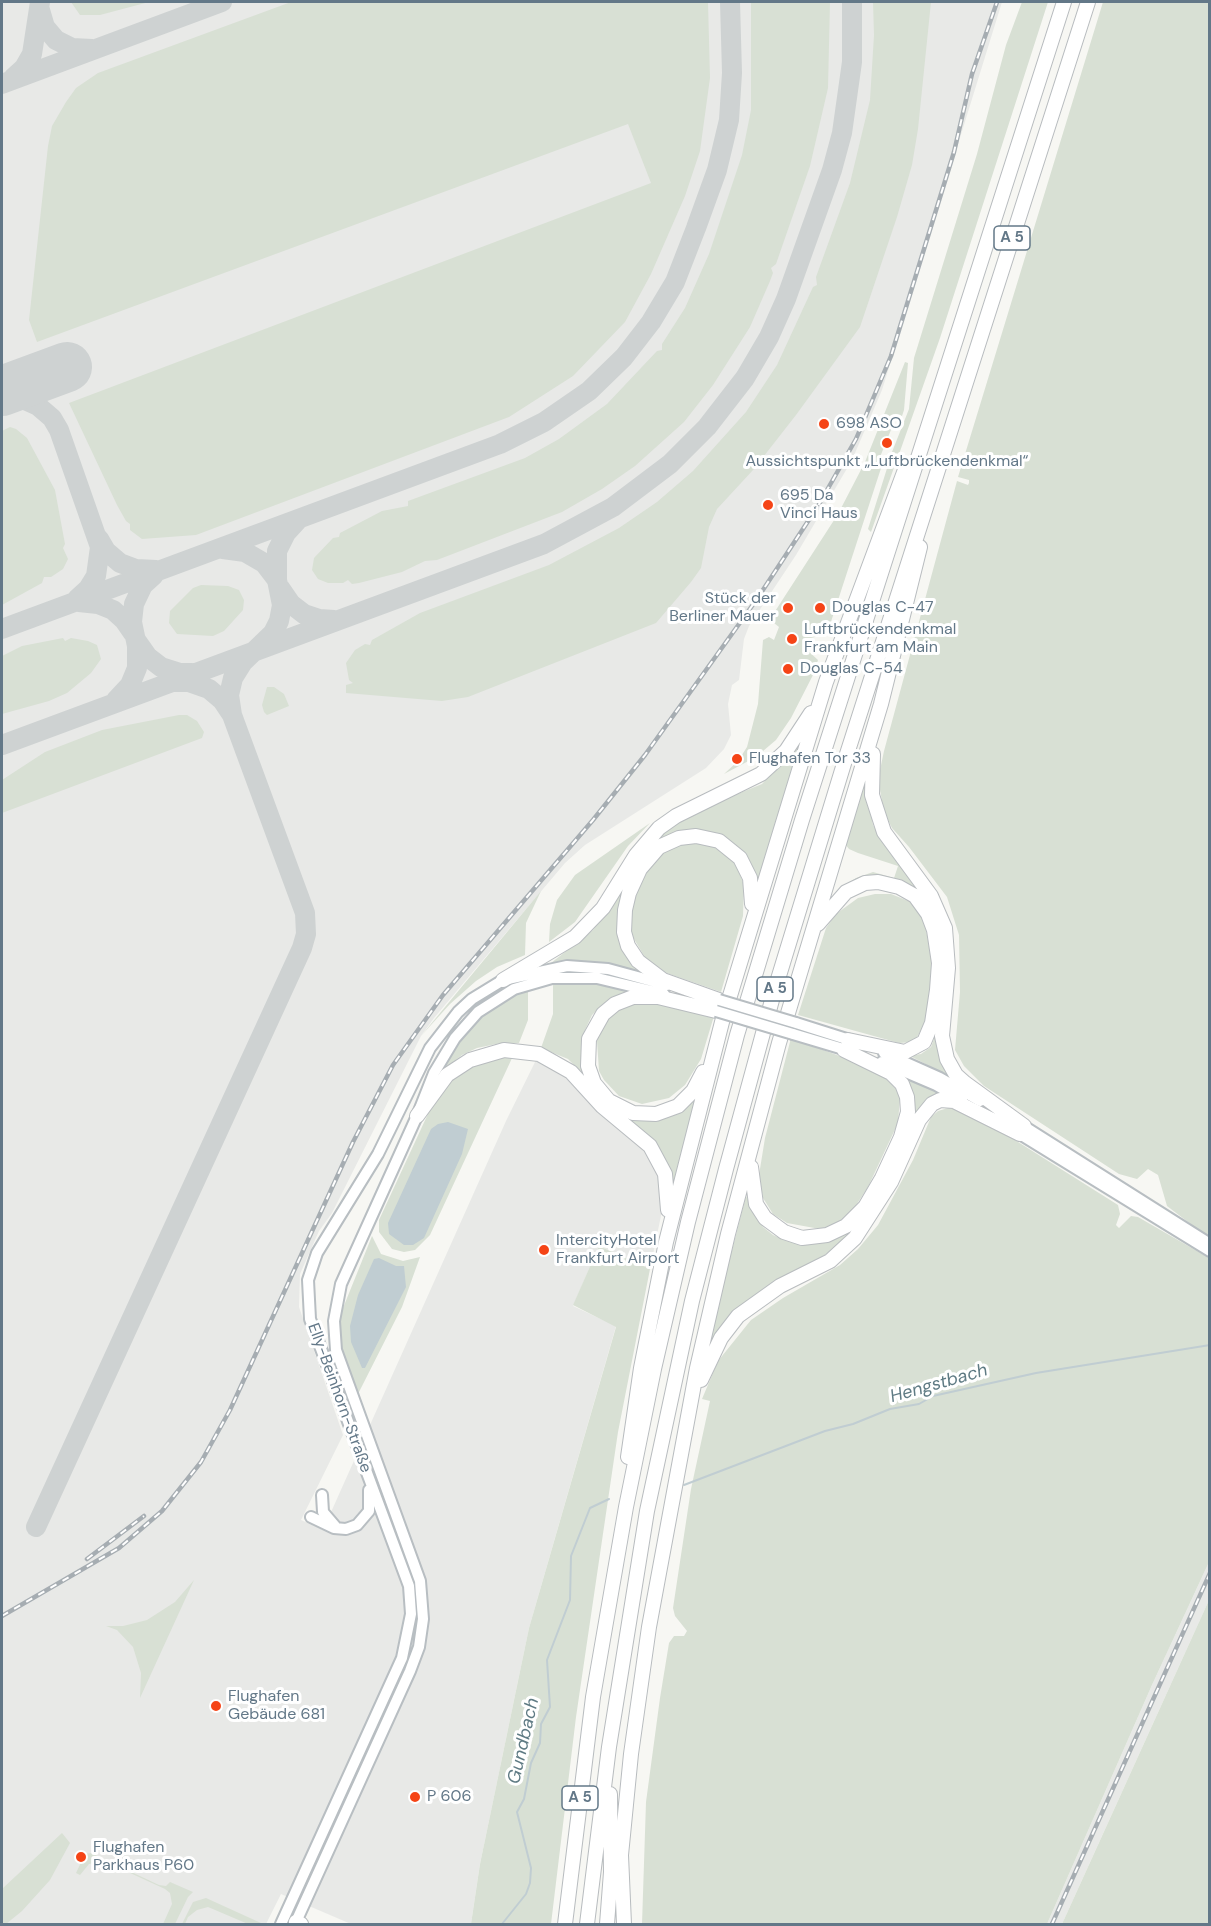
<!DOCTYPE html>
<meta charset="utf-8">
<style>
body{margin:0}
#map{position:relative;width:1211px;height:1926px;overflow:hidden;background:#f7f7f3;font-family:"DM Sans",sans-serif}
canvas{display:block}
.frame{position:absolute;inset:0;border:3px solid #637888;pointer-events:none}
</style>
<div id="map">
<canvas width="1211" height="1926"></canvas>
<div class="frame"></div>
</div>
<script>
const ctx = document.querySelector('canvas').getContext('2d');
ctx.lineJoin = 'round';
function fillPath(path, color) {
  ctx.fillStyle = color;
  ctx.fill(path, 'evenodd');
}
function toPath(rows) {
  const path = new Path2D();
  for (const r of rows) {
    path.moveTo(r[0], r[1]);
    for (let i = 2; i < r.length; i += 2) path.lineTo(r[i], r[i + 1]);
  }
  return path;
}
function strokePath(path, color, width, dash) {
  ctx.strokeStyle = color;
  ctx.lineWidth = width;
  ctx.lineCap = dash ? 'butt' : 'round';
  ctx.setLineDash(dash || []);
  ctx.stroke(path);
}
function label(font, color, halo, rows, align = 'center') {
  ctx.font = font + ' "DM Sans",sans-serif';
  ctx.lineWidth = 6;
  ctx.setLineDash([]);
  ctx.textBaseline = 'middle';
  ctx.strokeStyle = halo;
  ctx.fillStyle = color;
  for (const [text, x, y, turn = 0] of rows) {
    ctx.save();
    ctx.translate(x, y);
    ctx.rotate((+turn || 0) * Math.PI / 180);
    ctx.textAlign = isNaN(turn) ? turn : align;
    if (halo) ctx.strokeText(text, 0, 0);
    ctx.fillText(text, 0, 0);
    ctx.restore();
  }
}
const built = toPath([
 [2,2,1002,2,882,390,852,460,796,555,749,626,744,639,739,680,732,685,728,704,731,735,724,749,706,768,585,845,565,863,434,1018,421,1036,332,1213,319,1231,300,1274,299,1307,343,1435,301,1520,323,1530,506,1121,536,1060,563,1075,585,1098,636,1139,653,1164,662,1186,663,1206,650,1269,599,1246,573,1306,616,1326,529,1628,480,1864,471,1924,351,1924,281,1894,266,1924,2,1924],
 [1209,1562,1209,1600,1062,1924,1047,1924,1152,1685]
]);
const green = toPath([
 [71,2,149,2,100,15,80,15],
 [291,2,708,2,710,78,700,151,685,196,651,274,625,322,573,376,509,417,196,535,142,539,130,530,130,524,126,521,117,505,69,403,651,183,628,124,37,342,29,320,48,146,52,126,66,102,76,88,98,73],
 [751,2,830,2,828,88,810,166,776,264,771,268,773,273,770,281,750,327,713,385,684,422,635,466,602,489,562,512,437,560,425,561,402,572,359,583,352,584,348,580,343,583,328,583,318,579,312,570,314,558,333,538,339,537,340,533,382,511,408,506,408,501,525,458,559,439,607,404,657,351,662,350,662,344,685,308,709,254,742,155,751,110],
 [873,2,931,2,918,129,912,165,897,217,860,327,796,415,753,470,717,509,709,527,701,568,691,582,656,623,468,697,442,701,346,693,346,685,353,683,349,680,346,663,355,650,365,644,370,645,372,640,420,613,549,565,619,528,657,502,693,471,746,412,777,365,813,287,817,285,816,277,850,183,870,100,874,35],
 [1022,2,1048,2,940,338,898,457,892,452,909,409,914,358,977,154,1006,45],
 [1103,2,1209,2,1209,1238,1167,1206,1158,1175,1148,1169,1137,1179,1119,1174,984,1086,964,1066,955,1050,960,992,959,935,947,897,909,847,892,828,884,812,880,790,880,770,884,751,957,481,968,485,969,483,969,480,958,477],
 [905,362,908,363,904,410,902,416,897,415,880,457,884,459,827,634,811,638,806,649,818,660,813,675,791,718,776,740,756,757,724,774,738,761,747,747,758,704,763,640,769,637,774,640,779,627,774,623,772,616,838,514,865,462],
 [10,427,16,429,27,438,55,490,65,544,63,548,68,559,63,569,51,577,44,577,42,583,2,605,2,431],
 [893,461,896,462,871,532,868,529,889,462],
 [201,585,228,586,239,590,244,600,243,610,224,631,213,636,177,634,169,623,170,611,193,588],
 [63,638,65,641,71,638,88,641,97,645,101,659,91,673,67,693,49,701,2,714,2,656,22,646],
 [267,687,274,687,284,694,289,706,267,715,264,712,262,705],
 [179,715,187,715,197,721,204,732,202,738,2,813,2,780,45,752,102,730],
 [799,745,803,746,756,890,727,841,663,840,620,918,646,975,600,963,551,963,593,930,616,899,636,865,663,833,700,809,762,784],
 [865,774,873,825,881,839,922,887,942,943,908,886,844,889,846,884,856,878,873,872,894,878,898,866,858,853,849,849,845,844],
 [650,823,628,846,575,922,549,942,550,924,557,900,575,875],
 [694,841,710,843,723,850,736,864,744,885,743,916,721,992,658,970,646,959,631,934,632,898,650,864,666,850],
 [541,891,526,923,525,955,497,967,476,981,450,1004,421,1036],
 [875,894,891,894,911,902,924,918,933,970,925,1024,914,1042,899,1043,798,1015,826,928,836,914,858,898],
 [572,981,592,981,635,992,622,993,603,1004,592,1015,585,1030,582,1048,584,1069,580,1071,568,1059,541,1048,553,1014,553,984],
 [528,990,528,1020,519,1043,501,1043,477,1048,462,1055,440,1073,462,1037,475,1022,512,996],
 [654,1000,714,1016,701,1059,685,1085,669,1098,642,1104,619,1096,604,1080,599,1071,597,1041,601,1029,610,1016,623,1006],
 [938,1028,955,1079,910,1056,921,1054,931,1047],
 [791,1038,853,1061,885,1078,897,1090,900,1097,898,1123,868,1187,851,1213,834,1225,820,1229,787,1223,773,1214,763,1198,759,1175,765,1138],
 [513,1056,430,1235,415,1250,404,1252,392,1249,379,1232,379,1220,433,1103,448,1083,465,1070,487,1060],
 [903,1076,946,1095,907,1137,913,1097,910,1086],
 [702,1083,692,1110,672,1188,622,1114,656,1119],
 [948,1108,959,1109,999,1130,1118,1205,1120,1214,1116,1225,1119,1228,1131,1216,1138,1217,1209,1258,1209,1562,1152,1685,1047,1924,642,1924,646,1802,660,1698,669,1643,674,1636,684,1636,687,1631,675,1616,673,1608,691,1489,710,1401,702,1399,718,1361,751,1320,783,1298,840,1265,858,1249,878,1225,913,1160,931,1117,938,1111],
 [746,1196,763,1227,773,1235,787,1241,820,1243,855,1229,842,1243,819,1259,767,1286,743,1304,722,1328,703,1362],
 [372,1236,381,1254,403,1261,420,1257,402,1307,358,1394,342,1353,339,1334,341,1313],
 [599,1246,650,1269,618,1432,576,1717,551,1924,471,1924,480,1864,529,1628,616,1327,573,1305],
 [194,1580,140,1698,141,1673,133,1647,117,1630,106,1626,123,1626,147,1620,175,1602],
 [1209,1600,1209,1924,1062,1924,1092,1858],
 [62,1833,70,1843,50,1880,22,1911,6,1924,2,1924,2,1889],
 [91,1853,159,1885,166,1886,170,1882,193,1892,188,1897,175,1924,163,1924,172,1904,170,1893,165,1889,104,1861,89,1864,80,1875,76,1873,85,1854],
 [206,1898,261,1923,261,1924,248,1924,208,1907,197,1910,188,1917,185,1924,182,1924,193,1902]
]);
const water = toPath([
 [448,1122,468,1129,462,1154,424,1238,413,1245,404,1245,389,1234,388,1223,431,1129,438,1124],
 [379,1258,396,1266,404,1266,406,1287,365,1368,362,1368,351,1342,350,1326,358,1295,374,1259]
]);
const stream = toPath([
 [684,1485,825,1431,853,1424,890,1409,919,1404,933,1396,1036,1373,1210,1345],
 [502,1924,526,1894,530,1883,531,1868,517,1812,524,1799,531,1763,540,1743,541,1724,550,1707,547,1660,570,1600,571,1556,590,1508,609,1499]
]);
const taxiway = toPath([
 [40,10,45,27,56,40,72,48,92,49],
 [13,78,24,68,32,54,40,2],
 [2,84,222,2],
 [2,397,18,397,38,406,52,418,59,430,100,547,96,576,88,589,77,599],
 [99,539,106,551,120,563,136,569,156,570],
 [223,549,245,552,264,563,277,580,282,605,279,621,273,633,243,662,233,678,229,695,232,715],
 [277,581,277,551,286,533,297,521],
 [280,588,291,604,304,614,319,619,334,620],
 [79,602,98,604,113,610,124,620,133,633],
 [2,629,500,444,544,422,589,391,624,357,651,322,675,282,696,228,717,170,729,120,732,73,730,2],
 [136,640,148,657,161,667,180,673,192,673],
 [116,700,130,685,137,668,137,646,132,622,134,604,143,585,154,575],
 [2,745,544,544,613,507,670,464,707,427,745,378,769,337,786,299,832,170,842,133,852,62,852,2],
 [36,1527,302,948,306,934,305,913,232,715,222,700,209,689,189,682,175,682]
]);
const runway = toPath([
 [2,391,67,367]
]);
const secondary = toPath([
 [796,1023,856,1042],
 [793,1034,850,1051],
 [884,1053,940,1078,980,1101],
 [882,1062,936,1085,962,1100],
 [1017,1122,1210,1244],
 [1015,1131,1210,1251],
 [322,1495,323,1512,335,1526],
 [311,1517,334,1528,346,1529,357,1525,369,1511,369,1490],
 [281,1924,402,1658,411,1614,409,1586,310,1319,308,1280,317,1253,378,1154,430,1048,458,1012,472,999,503,980,567,966,608,969,667,985],
 [295,1924,410,1671,419,1647,423,1619,420,1581,336,1350,334,1321,341,1284,417,1116,434,1073,455,1038,478,1012,514,989,552,978,597,978,664,994]
]);
const highway = toPath([
 [873,754,872,795,884,832,931,896,945,928,948,968,942,1036,947,1059,956,1075,965,1083,1024,1126],
 [818,924,846,892,865,883,878,882,899,887,915,896,928,914,934,930,939,963,937,990,932,1023,924,1042,905,1052,848,1040],
 [503,980,575,937,603,908,636,855,659,828,676,816,761,774,786,751,811,713],
 [719,1000,663,980,638,961,628,946,624,932,625,910,629,893,640,869,659,847,679,838,696,836,719,841,740,858,750,878,752,904],
 [703,1072,693,1091,678,1106,656,1114,633,1113,609,1101,594,1083,588,1066,589,1039,603,1014,615,1004,633,997,658,997,716,1011],
 [417,1116,447,1075,470,1060,504,1050,539,1054,571,1072,602,1106,650,1146,665,1174,668,1210],
 [751,1167,756,1204,765,1218,784,1232,802,1238,827,1235,846,1226,865,1207,882,1178,901,1137,908,1112,907,1097,902,1084,891,1073,844,1050],
 [701,1380,721,1338,738,1316,780,1286,830,1261,855,1238,891,1182,919,1120,932,1104,940,1100,954,1101,1020,1134],
 [628,1457,641,1368,666,1242,722,1022,826,682,906,467],
 [296,1922,301,1924],
 [565,1924,593,1697,626,1507,654,1369,688,1222,737,1035,802,820,1064,2],
 [587,1924,609,1747,647,1511,692,1301,726,1169,775,989,846,757,1088,2],
 [607,1924,611,1872,610,1794],
 [624,1924,621,1855,631,1754,649,1627,697,1368,728,1234,779,1043,881,704,920,547]
]);
const rail = toPath([
 [87,1559,144,1516],
 [2,1616,119,1548,162,1511,201,1462,230,1410,353,1142,393,1065,443,995,593,820,645,755,757,599,818,506,856,439,891,356,954,152,972,74,997,2],
 [1052,1924,1210,1573]
]);
const secondaryBridge = toPath([
 [719,1000,796,1023],
 [716,1011,793,1034]
]);
const markers = [
 [824,424,6,"#f54416"],
 [887,443,6,"#f54416"],
 [768,505,6,"#f54416"],
 [788,608,6,"#f54416"],
 [820,608,6,"#f54416"],
 [792,639,6,"#f54416"],
 [788,669,6,"#f54416"],
 [737,759,6,"#f54416"],
 [544,1250,6,"#f54416"],
 [216,1706,6,"#f54416"],
 [415,1797,6,"#f54416"],
 [81,1857,6,"#f54416"]
];
const shields = [
 [1012,238,36],
 [775,989,36],
 [580,1798,36]
];
const shieldNames = [
 ["A 5",1012,238],
 ["A 5",775,989],
 ["A 5",580,1798]
];
const poiNames = [
 ["698 ASO",836,424],
 ["Aussichtspunkt „Luftbrückendenkmal“",887,462,"center"],
 ["695 Da",780,496],
 ["Vinci Haus",780,514],
 ["Stück der",776,599,"right"],
 ["Berliner Mauer",776,617,"right"],
 ["Douglas C-47",832,608],
 ["Luftbrückendenkmal",804,630],
 ["Frankfurt am Main",804,648],
 ["Douglas C-54",800,669],
 ["Flughafen Tor 33",749,759],
 ["IntercityHotel",556,1241],
 ["Frankfurt Airport",556,1259],
 ["Flughafen",228,1697],
 ["Gebäude 681",228,1715],
 ["P 606",427,1797],
 ["Flughafen",93,1848],
 ["Parkhaus P60",93,1866]
];
const streetNames = [
 ["Elly-Beinhorn-Straße",339,1398,70]
];
const waterNames = [
 ["Hengstbach",939,1384,-16],
 ["Gundbach",524,1741,-77]
];
fillPath(built, '#e8e9e7');
fillPath(green, '#d8e0d4');
fillPath(water, '#c0cdd2');
strokePath(stream, '#c0cdd2', 2);
strokePath(taxiway, '#ced2d2', 20);
strokePath(runway, '#ced2d2', 50);
strokePath(secondary, '#b8bec2', 14);
strokePath(highway, '#b8bcbf', 16);
strokePath(secondary, '#fff', 10);
strokePath(highway, '#fff', 14);
strokePath(rail, '#a6adb2', 4.5);
strokePath(rail, '#fff', 2, [7]);
strokePath(secondaryBridge, '#b8bec2', 14, []);
strokePath(secondaryBridge, '#fff', 10);
for (const [x, y, r, color] of markers) {
  const dot = new Path2D();
  dot.arc(x, y, r, 0, 2 * Math.PI);
  ctx.fillStyle = color;
  ctx.fill(dot);
  strokePath(dot, '#fff', 2);
}
for (const [x, y, w] of shields) {
  const box = new Path2D();
  box.roundRect(x - w / 2, y - 12, w, 24, 4.5);
  ctx.fillStyle = '#fff';
  ctx.fill(box);
  strokePath(box, '#637888', 1.5);
}
label('bold 15px', '#637888', null, shieldNames);
label('16px', '#637888', '#fff', poiNames, 'left');
label('16px', '#637888', '#fff', streetNames);
label('italic 18px', '#5f7b84', '#fff', waterNames);
</script>
